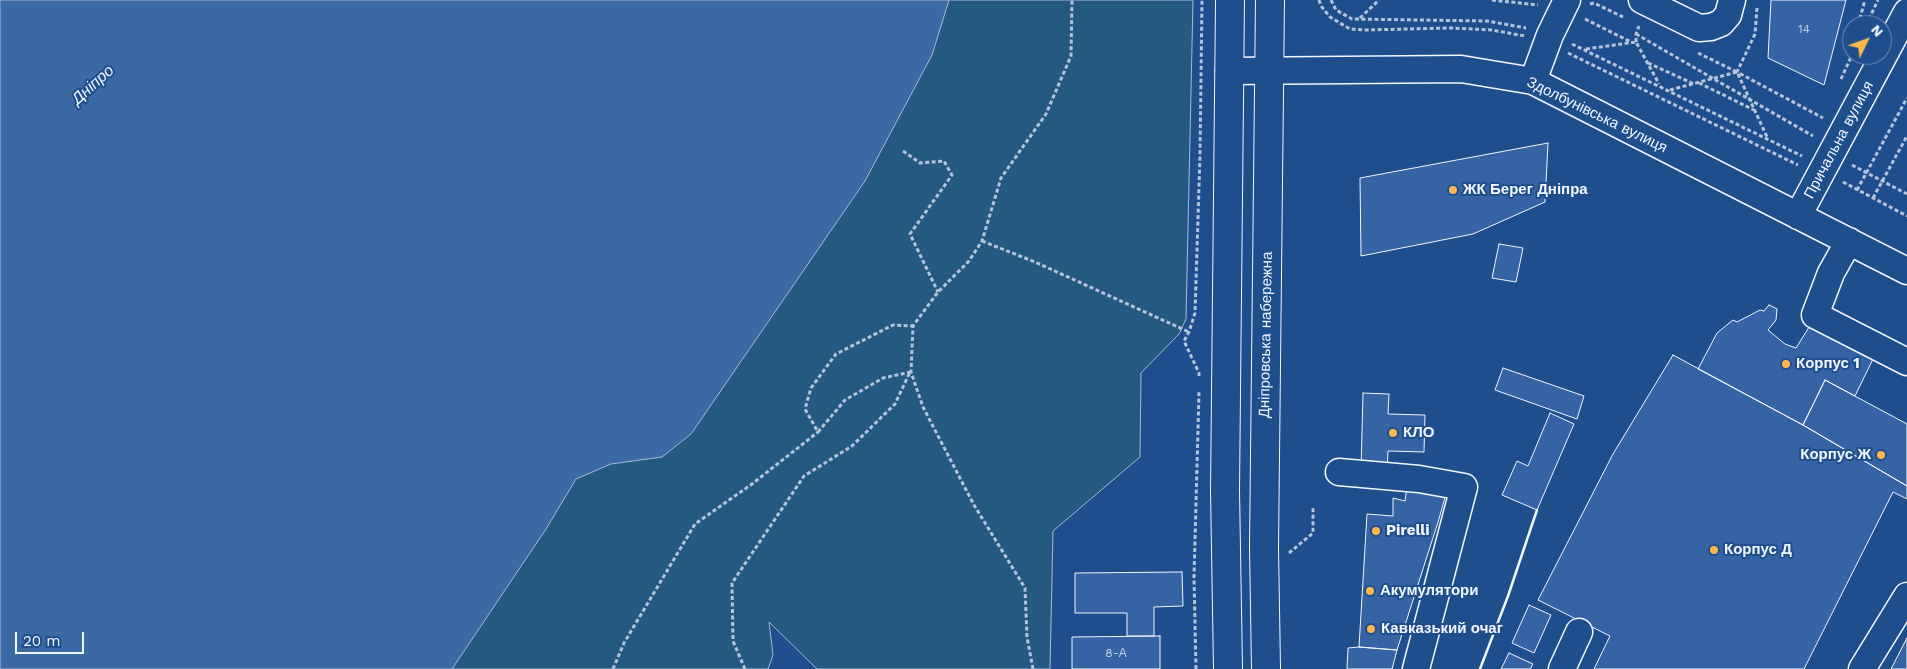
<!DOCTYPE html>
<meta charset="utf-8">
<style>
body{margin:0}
#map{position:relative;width:1907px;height:669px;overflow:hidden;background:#1f4e8c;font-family:"Work Sans",sans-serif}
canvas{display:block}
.north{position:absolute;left:1842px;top:15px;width:50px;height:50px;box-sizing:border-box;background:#1f4e8c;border:1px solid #7391ba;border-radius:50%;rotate:48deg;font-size:14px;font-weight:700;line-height:20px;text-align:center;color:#f2f6ff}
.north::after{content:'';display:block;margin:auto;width:18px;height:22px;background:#ffb74d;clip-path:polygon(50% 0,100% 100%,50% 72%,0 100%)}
.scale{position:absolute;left:15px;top:632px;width:69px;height:22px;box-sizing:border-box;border:2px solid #f2f6ff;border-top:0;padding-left:6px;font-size:15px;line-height:18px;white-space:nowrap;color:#f2f6ff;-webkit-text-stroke:4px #1f4e8c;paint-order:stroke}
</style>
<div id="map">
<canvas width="1907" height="669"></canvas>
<div class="north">N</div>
<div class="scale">20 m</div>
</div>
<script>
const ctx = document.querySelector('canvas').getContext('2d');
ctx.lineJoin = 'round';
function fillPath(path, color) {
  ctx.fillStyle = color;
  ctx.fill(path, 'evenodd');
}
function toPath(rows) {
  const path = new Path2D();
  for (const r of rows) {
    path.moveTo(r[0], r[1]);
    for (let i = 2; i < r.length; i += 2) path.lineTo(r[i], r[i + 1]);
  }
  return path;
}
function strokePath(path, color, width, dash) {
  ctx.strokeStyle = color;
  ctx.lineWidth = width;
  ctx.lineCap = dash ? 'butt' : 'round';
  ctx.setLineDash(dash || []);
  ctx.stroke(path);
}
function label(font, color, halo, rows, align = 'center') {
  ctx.font = font + ' "Work Sans",sans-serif';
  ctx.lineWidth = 4;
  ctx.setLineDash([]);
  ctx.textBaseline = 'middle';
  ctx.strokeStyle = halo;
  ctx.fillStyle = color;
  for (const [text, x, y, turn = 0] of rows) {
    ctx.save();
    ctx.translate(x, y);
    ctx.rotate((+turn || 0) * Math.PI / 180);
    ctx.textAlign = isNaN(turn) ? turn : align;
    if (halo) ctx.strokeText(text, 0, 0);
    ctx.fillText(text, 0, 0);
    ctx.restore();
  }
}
const green = toPath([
 [802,0,1193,0,1186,319,1179,334,1141,373,1140,457,1053,531,1050,669,817,669,769,622,773,655,768,669,336,669,802,0]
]);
const water = toPath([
 [0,0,949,0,932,55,865,181,691,434,662,457,611,464,576,479,546,529,452,669,0,669,0,0]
]);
const building = toPath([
 [1771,0,1846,0,1824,85,1768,58,1771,0],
 [1548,143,1545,202,1473,234,1361,256,1360,178,1548,143],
 [1499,244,1523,248,1516,282,1492,278,1499,244],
 [1769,305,1777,309,1776,320,1768,330,1785,344,1796,348,1811,324,1873,359,1855,396,1825,380,1803,425,1698,369,1717,333,1733,320,1737,322,1760,310,1764,311,1769,305],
 [1673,355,1803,425,1907,486,1907,499,1893,492,1804,669,1594,669,1610,636,1538,600,1613,454,1673,355],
 [1503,368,1584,396,1577,419,1495,390,1503,368],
 [1825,380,1907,424,1907,486,1803,425,1825,380],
 [1363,393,1389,394,1388,414,1425,415,1424,452,1388,451,1387,471,1361,470,1363,393],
 [1550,413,1574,424,1537,510,1502,495,1517,461,1528,466,1550,413],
 [1407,486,1447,490,1439,519,1397,650,1359,647,1367,514,1393,516,1393,498,1405,501,1407,486],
 [1182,572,1183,606,1154,607,1154,636,1127,636,1127,613,1075,613,1075,573,1182,572],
 [1529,605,1551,615,1534,653,1512,643,1529,605],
 [1160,636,1160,669,1072,669,1072,637,1160,636],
 [1907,638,1907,669,1891,669,1907,638],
 [1359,647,1397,650,1392,669,1347,669,1348,648,1359,647],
 [1509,653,1533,664,1530,669,1501,669,1509,653]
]);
const path = toPath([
 [1319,0,1321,6,1330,17,1350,29,1364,30,1452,28,1492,30,1525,36],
 [1331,0,1336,10,1352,19,1487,21,1526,28],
 [1492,0,1538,5],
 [1590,4,1594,3,1623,17],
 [1757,8,1755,34,1737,72,1823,118],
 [1360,18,1379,0],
 [1585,19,1631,42],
 [1858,25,1865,0],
 [1866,25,1878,0],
 [1636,34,1813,136],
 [1636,42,1636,34,1639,26],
 [1572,44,1802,156],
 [1586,49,1636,42,1659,84],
 [1568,53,1798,165],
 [1698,53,1737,72,1768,139],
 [1648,63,1694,84],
 [1841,79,1852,55],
 [1699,83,1754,110],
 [1670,90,1737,72],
 [903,151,920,163,944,161,952,175,910,234,938,292],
 [1852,165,1907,194],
 [1843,182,1907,216],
 [1857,190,1907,98],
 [1873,198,1907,136],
 [982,241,1035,262,1189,332],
 [911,372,883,378,845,400,818,432,805,409,811,388,836,354,893,325,913,326],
 [1199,376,1199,373,1184,341,1189,332,1195,313,1200,155,1202,0],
 [1289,553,1313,533,1313,508],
 [613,669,624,643,695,524,752,484,818,432],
 [745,669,733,641,732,583,804,476,852,446,895,404,910,372],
 [1033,669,1027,637,1025,588,974,505,923,407,911,372,913,326,938,292,969,261,982,241,1001,178,1046,114,1071,56,1072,0],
 [1196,669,1194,577,1199,392]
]);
const minor = toPath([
 [1642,0,1699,28,1711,27,1721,23,1728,15,1732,0],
 [1229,71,1461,69,1533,81,1907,271],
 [1533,81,1550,35,1567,0],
 [1798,216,1907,12],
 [1849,241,1831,273,1815,315,1907,362],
 [1339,472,1419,479,1464,487,1416,669],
 [1562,669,1579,632],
 [1862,669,1907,596]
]);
const major = toPath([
 [1228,669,1225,490,1230,0],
 [1266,669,1264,547,1270,0]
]);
const wall = toPath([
 [1480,669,1508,596,1537,510]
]);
const markers = [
 [1453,190,5,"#ffb74d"],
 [1786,364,5,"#ffb74d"],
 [1393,433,5,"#ffb74d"],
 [1881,455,5,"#ffb74d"],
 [1376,531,5,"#ffb74d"],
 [1714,550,5,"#ffb74d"],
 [1370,591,5,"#ffb74d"],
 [1371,629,5,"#ffb74d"]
];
const numberNames = [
 ["14",1804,29],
 ["8-А",1116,653]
];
const streetNames = [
 ["Здолбунівська вулиця",1597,115,26],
 ["Причальна вулиця",1839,140,-62],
 ["Дніпровська набережна",1266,335,-89]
];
const poiNames = [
 ["ЖК Берег Дніпра",1463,190],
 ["Корпус 1",1796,364],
 ["КЛО",1403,433],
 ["Корпус Ж",1871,455,"right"],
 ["Pirelli",1386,531],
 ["Корпус Д",1724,550],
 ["Акумулятори",1380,591],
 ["Кавказький очаг",1381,629]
];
const waterNames = [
 ["Дніпро",93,85,-42]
];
fillPath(green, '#245a82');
strokePath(green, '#a8bbd7', 1);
fillPath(water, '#3b69a3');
strokePath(water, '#a8bbd7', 1);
fillPath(building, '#3563a3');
strokePath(building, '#f2f6ff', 1);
strokePath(minor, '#f2f6ff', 29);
strokePath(major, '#f2f6ff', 30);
strokePath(path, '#b3c4dc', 3, [4, 2.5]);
strokePath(minor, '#1f4e8c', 26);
strokePath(major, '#1f4e8c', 28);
strokePath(wall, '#f2f6ff', 2.5);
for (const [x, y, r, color] of markers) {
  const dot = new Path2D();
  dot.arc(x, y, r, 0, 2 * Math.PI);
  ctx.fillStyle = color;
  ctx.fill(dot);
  strokePath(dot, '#1f4e8c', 2);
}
label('12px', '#c3d1e8', null, numberNames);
label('15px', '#f2f6ff', '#1f4e8c', streetNames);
label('bold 15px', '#f2f6ff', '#1f4e8c', poiNames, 'left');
label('italic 16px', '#f2f6ff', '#1f4e8c', waterNames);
</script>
